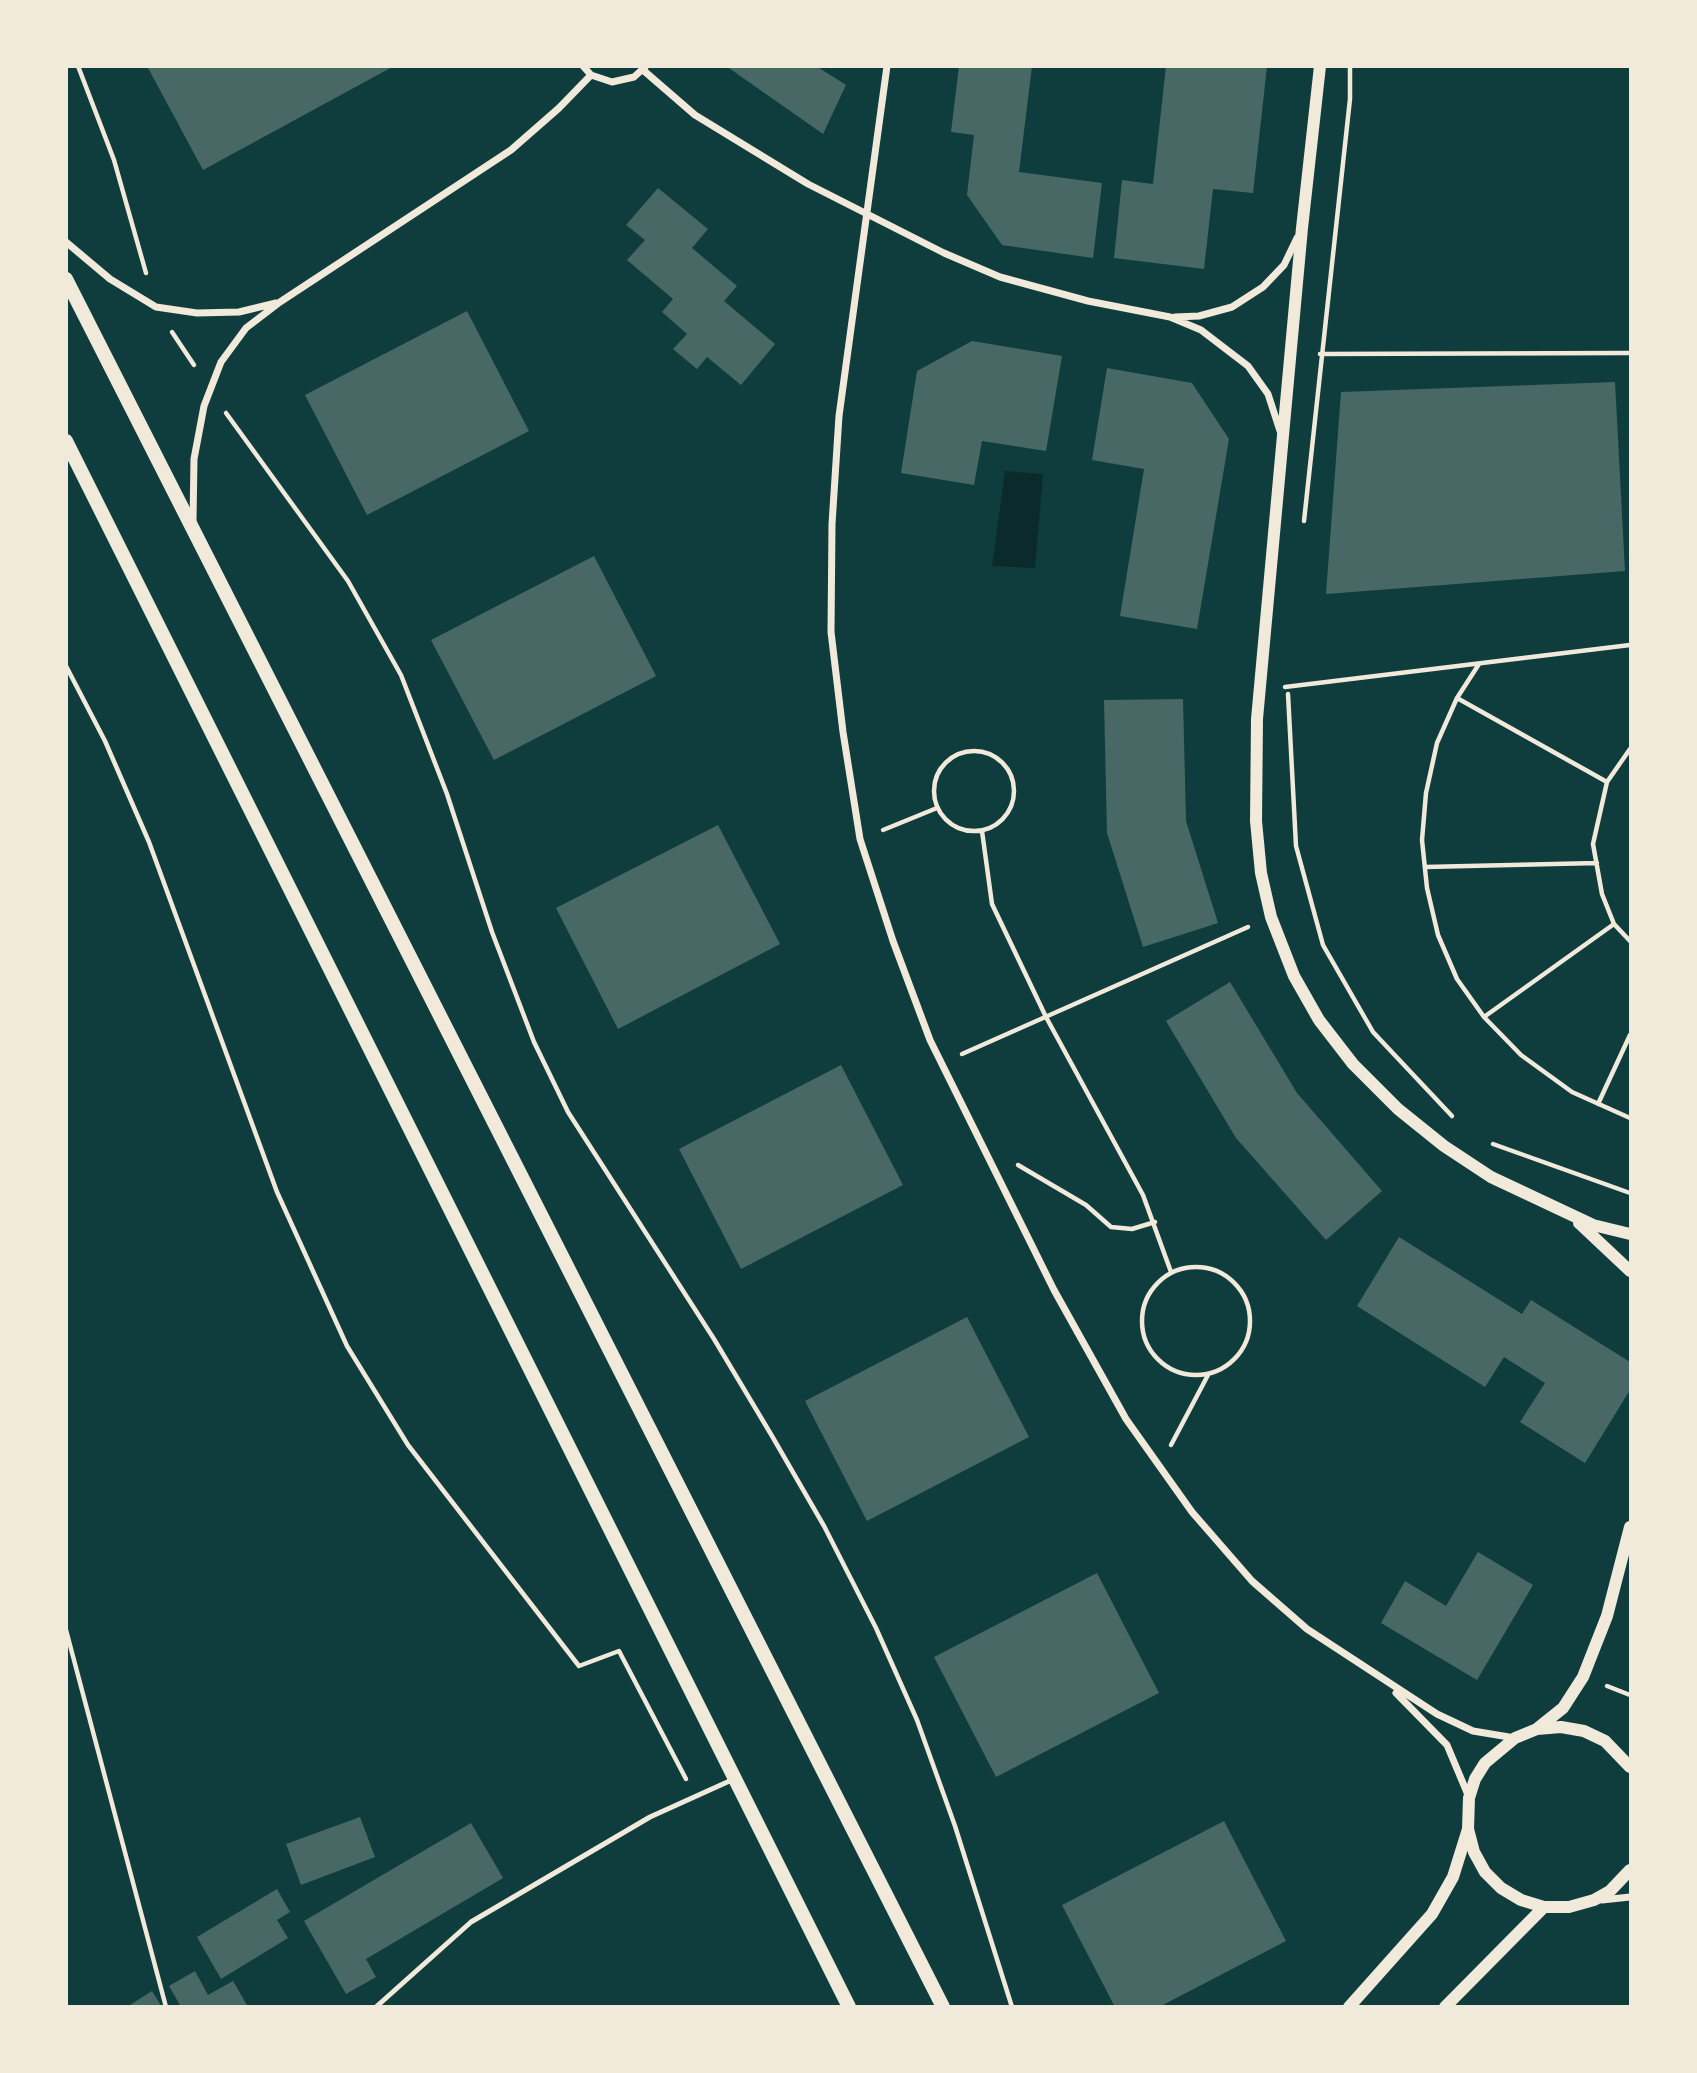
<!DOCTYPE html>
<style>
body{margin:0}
#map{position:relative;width:1697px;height:2073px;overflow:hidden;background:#0f3d3e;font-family:Poppins,sans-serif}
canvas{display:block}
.frame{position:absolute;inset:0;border:68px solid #f1e9da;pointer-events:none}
</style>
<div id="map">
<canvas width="1697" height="2073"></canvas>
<div class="frame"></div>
</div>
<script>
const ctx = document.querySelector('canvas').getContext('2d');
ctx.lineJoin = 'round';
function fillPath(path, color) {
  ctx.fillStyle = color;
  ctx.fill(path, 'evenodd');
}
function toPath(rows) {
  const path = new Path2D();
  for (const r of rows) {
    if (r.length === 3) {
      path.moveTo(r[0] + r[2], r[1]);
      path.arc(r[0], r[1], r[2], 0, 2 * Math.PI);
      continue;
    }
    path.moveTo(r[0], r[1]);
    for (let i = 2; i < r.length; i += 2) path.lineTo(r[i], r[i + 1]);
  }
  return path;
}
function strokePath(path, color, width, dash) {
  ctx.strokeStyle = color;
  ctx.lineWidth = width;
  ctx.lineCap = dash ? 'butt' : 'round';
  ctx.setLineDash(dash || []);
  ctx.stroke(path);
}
const water = toPath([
 [1005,471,1043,474,1035,568,992,566]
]);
const building = toPath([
 [147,66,394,66,203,170],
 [726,66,816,66,846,85,823,134],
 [959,66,1032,66,1019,172,1102,183,1093,258,1002,245,967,195,974,135,951,132],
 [1166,66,1267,66,1253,193,1213,189,1204,269,1114,258,1122,180,1153,184],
 [658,188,708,229,692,248,737,286,724,301,775,344,741,385,707,357,697,369,673,349,687,334,662,312,673,299,627,260,645,240,626,225],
 [467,311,529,431,367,515,305,395],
 [972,341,1062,356,1046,451,982,441,974,485,901,473,917,371],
 [1107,368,1192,383,1229,439,1197,629,1120,616,1144,469,1092,460],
 [1615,382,1625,571,1326,594,1341,392],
 [594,556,656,676,494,760,431,640],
 [1183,699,1186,821,1218,923,1143,947,1107,833,1104,700],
 [718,825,780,944,618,1029,556,908],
 [1230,982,1297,1093,1382,1191,1326,1240,1236,1138,1166,1021],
 [841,1065,903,1185,741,1269,679,1149],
 [1399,1237,1522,1314,1531,1300,1630,1362,1630,1390,1585,1463,1520,1422,1545,1383,1504,1357,1485,1387,1357,1306],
 [967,1317,1029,1437,867,1521,805,1401],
 [1478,1552,1533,1585,1477,1680,1381,1623,1405,1581,1446,1606],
 [1097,1573,1159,1693,996,1777,934,1657],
 [360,1817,375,1857,301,1885,286,1844],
 [1224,1821,1286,1941,1159,2007,1115,2007,1062,1905],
 [471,1823,503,1878,366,1959,376,1977,346,1994,304,1921],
 [277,1889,290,1912,277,1920,288,1938,221,1979,197,1937],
 [195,1971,208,1995,233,1981,248,2007,181,2007,169,1986],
 [152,1991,162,2007,127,2007]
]);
const path = toPath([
 [78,66,114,160,146,273],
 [172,332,194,365],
 [1320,354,1630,353],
 [226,413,348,581,401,675,447,794,492,932,534,1042,568,1112,714,1339,772,1436,824,1526,876,1628,917,1720,955,1826,1012,2007],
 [1304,521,1350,99,1350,66],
 [1479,664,1457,698,1437,743,1426,793,1422,840,1427,888,1438,935,1457,979,1484,1017,1521,1055,1572,1092,1630,1118],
 [66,666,105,741,149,842,277,1192,347,1346,408,1445,579,1666,619,1651,686,1779],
 [1285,687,1630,645],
 [1288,694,1296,846,1323,945,1373,1032,1452,1116],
 [1457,698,1607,782],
 [1630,749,1607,782,1593,844,1602,894,1614,924,1630,941],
 [974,791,40],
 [883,830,937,808],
 [982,831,992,904,1046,1017,1143,1195,1171,1272],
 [1425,867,1597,863],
 [1484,1017,1614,924],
 [962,1054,1248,927],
 [1598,1104,1630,1035],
 [1493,1144,1630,1193],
 [1018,1165,1086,1205,1111,1227,1132,1229,1155,1222],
 [1196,1321,54],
 [1171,1445,1208,1375],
 [66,1630,166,2007],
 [1607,1686,1630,1695]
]);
const service = toPath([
 [376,2007,471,1922,650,1817,734,1779]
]);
const minor = toPath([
 [583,66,591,75,612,82,634,77,645,67],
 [887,66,839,416,832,524,831,632,843,732,860,839,893,941,930,1040,1054,1290,1126,1419,1192,1512,1252,1581,1307,1629,1437,1714,1473,1731,1515,1738],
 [643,70,695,115,808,184,944,253,1000,277,1088,301,1170,317,1201,330,1248,366,1268,394,1280,431],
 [66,242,110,279,156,307,197,313,239,312,276,303],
 [1175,317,1199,316,1232,307,1263,287,1284,265,1297,238],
 [193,521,194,459,204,406,221,362,246,328,280,302,511,150,559,108,591,75],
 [1396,1693,1447,1745,1468,1795],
 [1602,1900,1630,1897]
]);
const tertiary = toPath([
 [1320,66,1302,228,1257,719,1256,821,1261,873,1271,917,1294,976,1319,1020,1353,1064,1398,1109,1444,1146,1491,1177,1593,1225,1630,1234],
 [1579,1223,1630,1271],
 [1538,1728,1563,1708,1583,1677,1607,1616,1630,1527],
 [1630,1767,1605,1741,1584,1731,1561,1727,1537,1729,1515,1738,1485,1763,1475,1779,1469,1798,1468,1829,1474,1852,1485,1872,1501,1888,1521,1900,1544,1907,1569,1907,1594,1900,1610,1891,1630,1870],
 [1349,2007,1432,1914,1453,1877,1468,1829],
 [1445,2007,1544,1907]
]);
const secondary = toPath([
 [66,279,943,2007],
 [66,441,849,2007]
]);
fillPath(water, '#0a2a2b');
fillPath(building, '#486865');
strokePath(path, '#f1e9da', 4.5);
strokePath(service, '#f1e9da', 5);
strokePath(minor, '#f1e9da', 7);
strokePath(tertiary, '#f1e9da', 12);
strokePath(secondary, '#f1e9da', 14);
</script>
